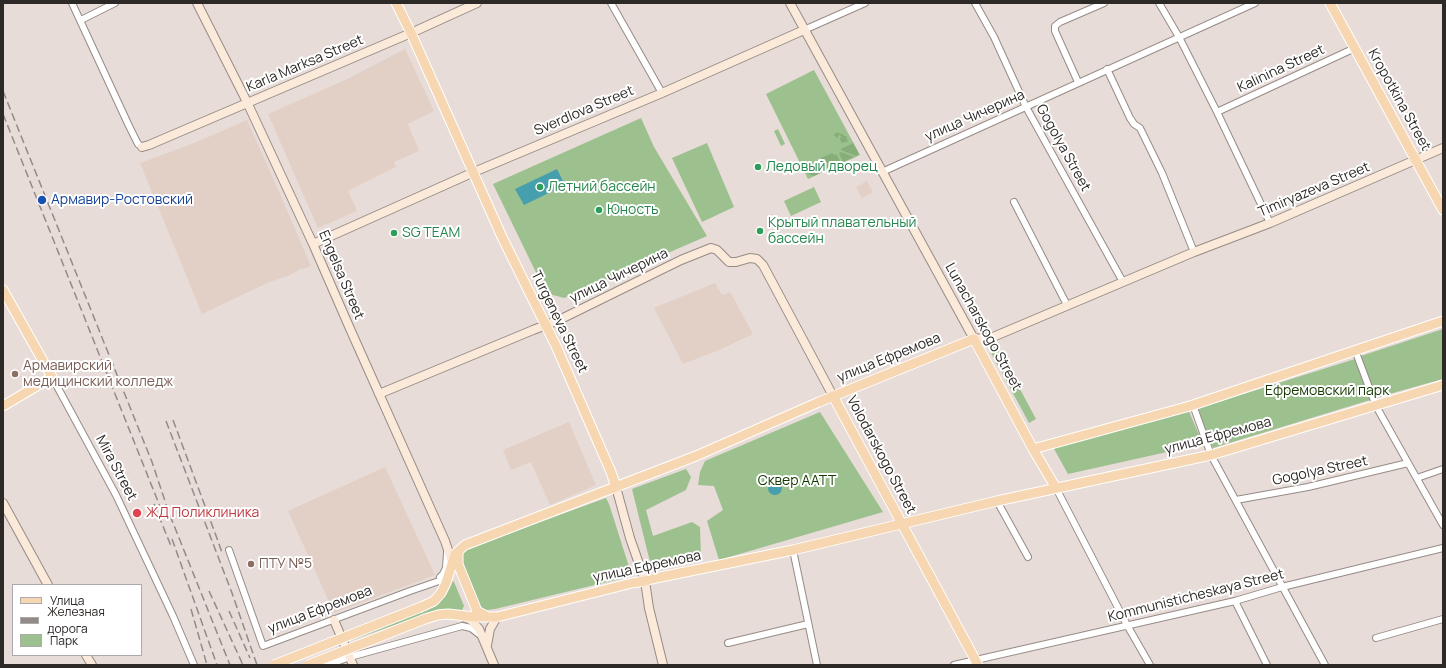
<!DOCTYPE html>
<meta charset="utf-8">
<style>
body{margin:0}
#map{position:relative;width:1446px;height:668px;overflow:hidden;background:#e7dcd7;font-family:Manrope,sans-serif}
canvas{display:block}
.frame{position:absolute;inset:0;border:4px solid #2d2927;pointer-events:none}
.legend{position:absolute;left:12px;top:584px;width:130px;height:72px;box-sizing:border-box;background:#fff;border:1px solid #aba9a9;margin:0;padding:5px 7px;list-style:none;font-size:12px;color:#2d2927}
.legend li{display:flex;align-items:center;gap:8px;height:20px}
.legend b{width:20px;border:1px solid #aba9a9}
</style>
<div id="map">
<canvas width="1446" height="668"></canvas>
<div class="frame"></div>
<ul class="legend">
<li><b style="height:5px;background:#f7d6b2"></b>Улица</li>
<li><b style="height:5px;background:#938b87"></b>Железная дорога</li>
<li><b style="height:11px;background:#9cc08e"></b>Парк</li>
</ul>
</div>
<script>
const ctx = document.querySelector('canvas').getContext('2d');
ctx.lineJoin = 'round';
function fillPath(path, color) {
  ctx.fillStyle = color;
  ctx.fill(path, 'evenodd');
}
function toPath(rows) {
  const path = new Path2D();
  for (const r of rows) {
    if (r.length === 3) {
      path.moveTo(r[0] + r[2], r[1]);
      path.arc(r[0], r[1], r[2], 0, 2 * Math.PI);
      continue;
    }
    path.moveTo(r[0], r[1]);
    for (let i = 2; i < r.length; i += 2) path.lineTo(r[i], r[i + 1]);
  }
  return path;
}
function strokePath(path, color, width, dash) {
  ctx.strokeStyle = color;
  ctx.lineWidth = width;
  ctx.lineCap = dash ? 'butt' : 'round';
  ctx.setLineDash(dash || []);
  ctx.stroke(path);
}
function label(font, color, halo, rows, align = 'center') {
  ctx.font = font + ' Manrope,sans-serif';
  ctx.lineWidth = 4;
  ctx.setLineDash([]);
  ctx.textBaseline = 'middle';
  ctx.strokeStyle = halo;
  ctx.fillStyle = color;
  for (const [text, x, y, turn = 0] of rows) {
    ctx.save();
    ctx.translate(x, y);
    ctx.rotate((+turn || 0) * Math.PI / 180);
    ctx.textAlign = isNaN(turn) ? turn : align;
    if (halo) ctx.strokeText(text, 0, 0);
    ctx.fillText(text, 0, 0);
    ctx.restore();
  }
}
const built = toPath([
 [405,49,434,111,408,124,419,151,394,162,396,167,348,191,357,211,318,228,268,114,345,80],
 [247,120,273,178,311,266,303,269,302,268,290,275,267,283,202,314,140,163,192,144],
 [867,181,873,192,862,198,856,187],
 [715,283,722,295,730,292,753,334,719,350,683,364,654,308],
 [569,422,596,485,550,505,531,462,511,470,503,450],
 [385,467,435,575,334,613,288,511]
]);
const green = toPath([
 [814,70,860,155,808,179,766,94],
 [641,118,654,147,707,236,564,298,546,293,493,184],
 [778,129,785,144,781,146,774,131],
 [707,143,734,207,702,222,672,158],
 [814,187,821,202,791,216,784,201],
 [1443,329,1443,379,1375,398,1361,356],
 [993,340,1005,361,997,365,990,350,990,346],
 [1355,359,1370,400,1213,448,1196,409],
 [1007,365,1036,419,1029,423,1001,371,1002,368],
 [1188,409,1203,444,1068,474,1053,447],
 [820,412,883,512,719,560,707,521,723,510,714,486,698,485,700,472,705,461],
 [686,469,691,477,686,490,646,510,653,536,692,522,700,527,701,558,652,570,632,489],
 [606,498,609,504,632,576,495,609,487,610,481,608,477,605,460,564,462,553,466,549],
 [452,581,454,582,464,606,462,610,440,609,352,640,350,637,446,593]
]);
const forest = toPath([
 [838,132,840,134,843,134,844,136,846,136,848,142,844,142,842,143,840,140,841,136,839,135,837,138,835,136,834,134],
 [853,143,859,154,856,156,841,150,841,149],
 [841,152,854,157,843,162,839,153],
 [832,153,834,155,836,154,841,163,824,171,820,161,822,159,821,158],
 [813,162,814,164,816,163,820,173,814,176,809,174,804,166]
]);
const water = toPath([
 [557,169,565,185,524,205,515,189],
 [775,488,7]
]);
const street = toPath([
 [72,3,129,126,138,144,142,147],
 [611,3,662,93],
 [975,3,994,37,1026,107,1123,282],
 [1159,3,1179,37,1217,112,1270,223],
 [81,20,115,3],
 [804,30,865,3],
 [1107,69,1130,118,1134,124,1140,128,1162,173,1194,252],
 [1078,82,1055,31,1055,26,1060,22,1104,3],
 [1217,112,1355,48],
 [882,172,1255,3],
 [1014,202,1067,305],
 [1355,350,1376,406,1443,525],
 [52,377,116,495,173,616,194,665],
 [1193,405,1211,455,1325,665],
 [1417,478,1443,469],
 [1056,488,1127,625,1150,665],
 [1236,500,1308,487,1408,463],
 [997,501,1028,557],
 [229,550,263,646,410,591,439,581,448,574],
 [793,550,817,665],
 [440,577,443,574,446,568,447,553],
 [1235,601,1267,665],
 [1376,638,1443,619],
 [728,643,808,624],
 [328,665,350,657,462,626,471,628,480,635],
 [954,665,1235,601,1282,587,1443,548]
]);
const secondary = toPath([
 [197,3,247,102,313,244,351,331,445,541,452,562],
 [790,3,974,339,993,337,1194,252,1270,223,1443,148],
 [142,147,149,145,411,33,477,3],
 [313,244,474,172,662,93,804,30],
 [379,394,533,330,559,320,681,260,711,248,717,250,729,262,736,262,750,258,757,259,763,265,833,396],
 [616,487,630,538,645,581,649,608,663,665],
 [3,503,48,585],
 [462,616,471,620,479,629,494,665],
 [334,620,353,665],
 [487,645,490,629,497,617],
 [86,655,92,665]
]);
const primary = toPath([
 [396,3,411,33,502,237,556,346,611,472,616,487],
 [1330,3,1443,210],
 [3,290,52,377,3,406],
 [833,396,978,665],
 [1033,449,1190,406,1443,321],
 [458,553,458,564,477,611,486,616],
 [421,607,434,601,441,593,446,583,455,554,465,545,696,456,819,402,974,339,1033,449,1056,488],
 [425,619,438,615,448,614,475,617,497,617,632,583,645,581,651,579,793,550,997,501,1211,455,1443,385]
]);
const rail = toPath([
 [3,91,152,462,169,513,230,665],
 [3,114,161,509],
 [173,420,218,541,222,553],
 [166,421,232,593,257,665],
 [154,504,171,546],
 [172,539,217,665],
 [209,591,243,665],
 [191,609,207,665],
 [229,611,250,658]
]);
const primaryBridge = toPath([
 [274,665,421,607],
 [308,665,425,619]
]);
const markers = [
 [758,167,4,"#2e9e5b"],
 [540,187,4,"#2e9e5b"],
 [42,200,5,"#1a4fb4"],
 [599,210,4,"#2e9e5b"],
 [760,231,4,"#2e9e5b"],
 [394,233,4,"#2e9e5b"],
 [15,374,4,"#8d6e63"],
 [137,513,5,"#e0444e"],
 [251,564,4,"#8d6e63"]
];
const streetNames = [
 ["Karla Marksa Street",305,64,-23],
 ["Kalinina Street",1281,69,-25],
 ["Kropotkina Street",1399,100,61],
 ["Sverdlova Street",584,111,-23],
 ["улица Чичерина",975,116,-24],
 ["Gogolya Street",1063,148,61],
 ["Timiryazeva Street",1314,190,-23],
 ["Engelsa Street",341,275,67],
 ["улица Чичерина",619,276,-26],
 ["Turgeneva Street",559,322,64],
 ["Lunacharskogo Street",983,327,61],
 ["улица Ефремова",889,358,-22],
 ["улица Ефремова",1218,436,-15],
 ["Volodarskogo Street",881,455,62],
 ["Mira Street",116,468,62],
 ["Gogolya Street",1320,471,-12],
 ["улица Ефремова",647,567,-12],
 ["Kommunisticheskaya Street",1196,596,-14],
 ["улица Ефремова",320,610,-21]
];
const leisureNames = [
 ["Ледовый дворец",766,167],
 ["Летний бассейн",548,187],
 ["Юность",607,210],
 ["Крытый плавательный",768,223],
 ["бассейн",768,239],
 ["SG TEAM",402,233]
];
const transitNames = [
 ["Армавир-Ростовский",51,200]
];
const educationNames = [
 ["Армавирский",23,366],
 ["медицинский колледж",23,382],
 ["ПТУ №5",259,564]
];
const parkNames = [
 ["Ефремовский парк",1327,391],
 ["Сквер ААТТ",797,481]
];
const healthNames = [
 ["ЖД Поликлиника",146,513]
];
fillPath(built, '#e2d0c7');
fillPath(green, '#9cc08e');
fillPath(forest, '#87ae78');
fillPath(water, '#469fad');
strokePath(street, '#968b86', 8);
strokePath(secondary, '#968b86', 10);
strokePath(primary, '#fff', 11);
strokePath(street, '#fff', 6);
strokePath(secondary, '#fbead9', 8);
strokePath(primary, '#f7d6b2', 9);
strokePath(rail, '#938b87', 1.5, [8, 4]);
strokePath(primaryBridge, '#fff', 11, []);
strokePath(primaryBridge, '#f7d6b2', 9);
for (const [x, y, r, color] of markers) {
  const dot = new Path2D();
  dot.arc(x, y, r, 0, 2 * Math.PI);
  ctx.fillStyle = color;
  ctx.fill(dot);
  strokePath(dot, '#fff', 1.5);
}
label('14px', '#2d2927', '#fff', streetNames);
label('14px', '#27864d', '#fff', leisureNames, 'left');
label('14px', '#164399', '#fff', transitNames, 'left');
label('14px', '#785e54', '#fff', educationNames, 'left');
label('14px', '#153a01', '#fff', parkNames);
label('14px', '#be3a42', '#fff', healthNames, 'left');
</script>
